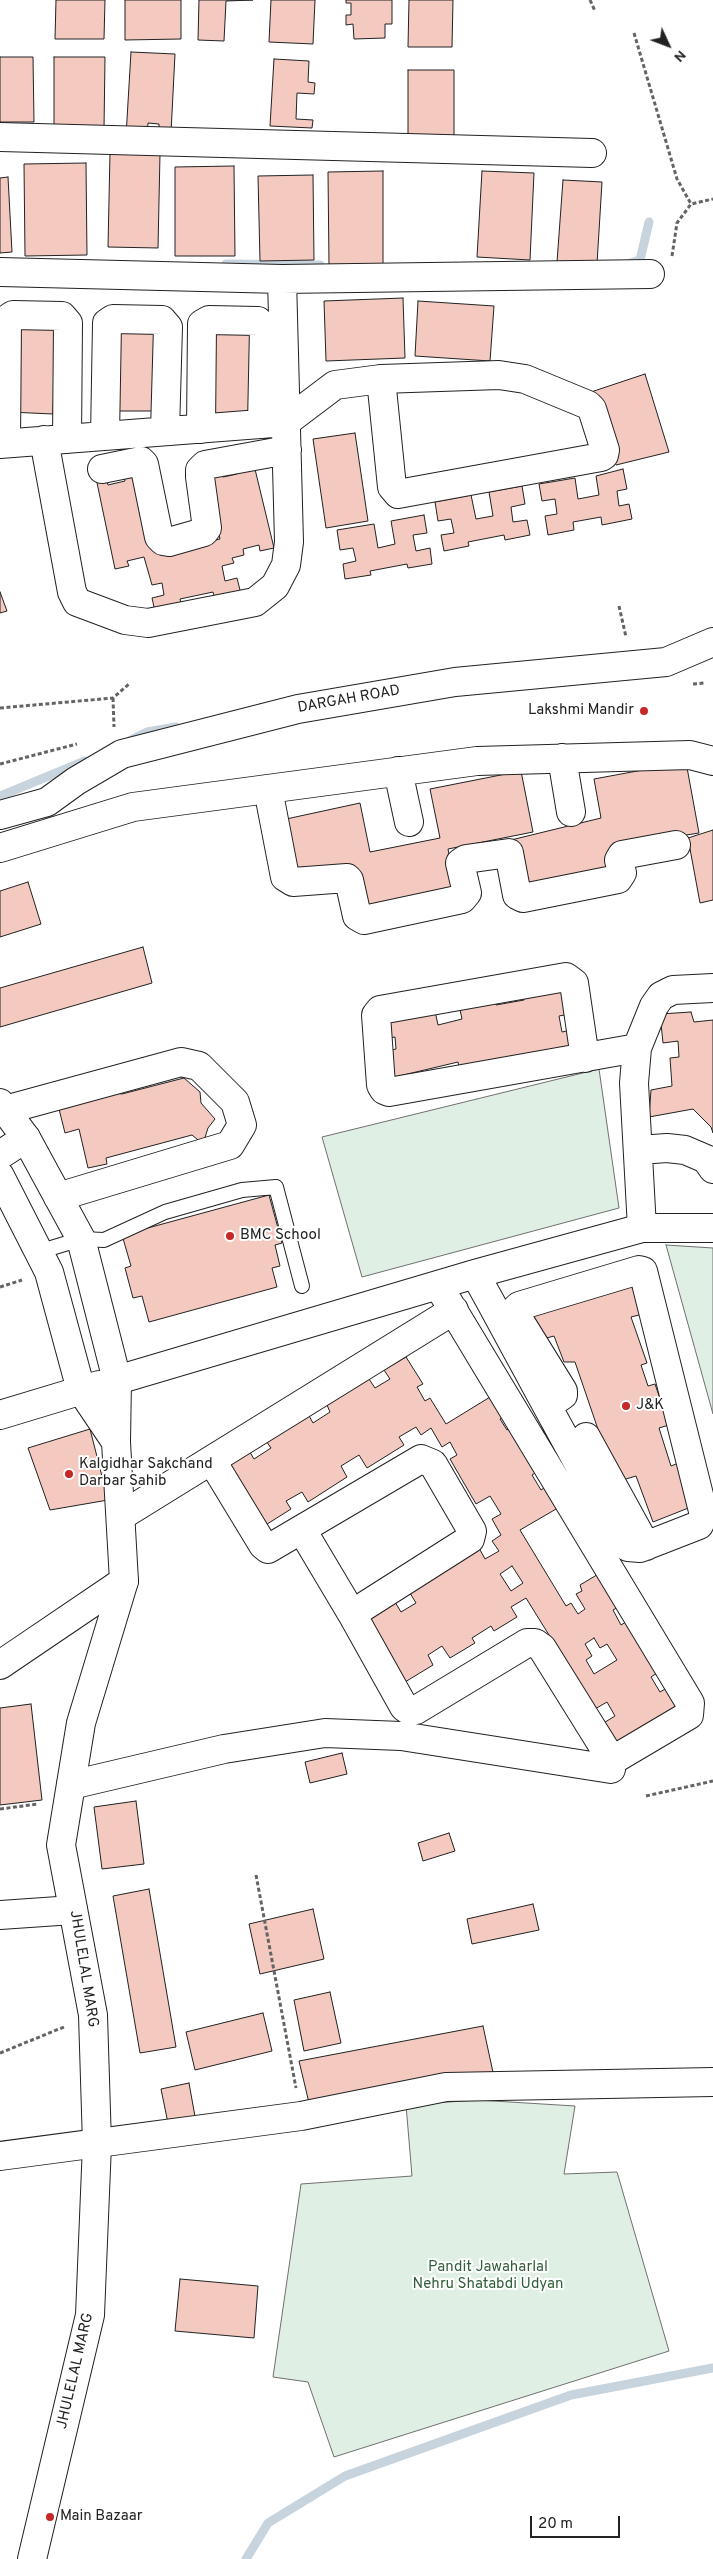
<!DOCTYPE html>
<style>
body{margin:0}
#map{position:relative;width:713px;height:2559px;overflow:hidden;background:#fff;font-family:Overpass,sans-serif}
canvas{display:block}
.north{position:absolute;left:643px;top:20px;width:50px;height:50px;-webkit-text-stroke:4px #fff;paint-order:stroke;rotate:133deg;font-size:14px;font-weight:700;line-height:20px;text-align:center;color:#222}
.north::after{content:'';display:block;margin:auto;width:18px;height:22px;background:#222;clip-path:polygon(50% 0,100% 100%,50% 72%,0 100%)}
.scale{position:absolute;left:530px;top:2516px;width:90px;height:22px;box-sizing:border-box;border:2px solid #222;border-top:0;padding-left:6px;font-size:15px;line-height:18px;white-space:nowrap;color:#222;-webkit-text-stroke:4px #fff;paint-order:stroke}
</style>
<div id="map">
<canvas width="713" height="2559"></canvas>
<div class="north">N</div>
<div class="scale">20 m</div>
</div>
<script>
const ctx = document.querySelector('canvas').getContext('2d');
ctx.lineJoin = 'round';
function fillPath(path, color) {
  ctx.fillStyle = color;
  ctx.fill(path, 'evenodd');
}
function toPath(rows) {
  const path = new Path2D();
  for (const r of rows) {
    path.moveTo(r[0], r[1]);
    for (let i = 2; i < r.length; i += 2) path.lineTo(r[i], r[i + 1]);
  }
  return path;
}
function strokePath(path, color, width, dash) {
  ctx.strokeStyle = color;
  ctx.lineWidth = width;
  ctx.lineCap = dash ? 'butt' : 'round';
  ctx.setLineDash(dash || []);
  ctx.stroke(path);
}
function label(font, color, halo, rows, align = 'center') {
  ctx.font = font + ' Overpass,sans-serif';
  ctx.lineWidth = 4;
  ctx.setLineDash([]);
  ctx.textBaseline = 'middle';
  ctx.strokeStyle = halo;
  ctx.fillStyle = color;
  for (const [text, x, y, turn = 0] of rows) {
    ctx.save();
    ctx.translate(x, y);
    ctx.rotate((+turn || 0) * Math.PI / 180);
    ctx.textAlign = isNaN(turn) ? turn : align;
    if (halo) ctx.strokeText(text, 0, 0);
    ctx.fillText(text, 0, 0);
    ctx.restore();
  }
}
const green = toPath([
 [599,1069,619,1208,362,1277,322,1137,599,1069],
 [666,1245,713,1248,713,1414,666,1245],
 [477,2100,575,2106,564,2174,617,2172,669,2351,334,2457,308,2382,273,2377,301,2184,412,2176,406,2105,477,2100]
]);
const stream = toPath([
 [226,264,320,265],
 [628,264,640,260,649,222],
 [131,740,147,732,176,727],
 [0,796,85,761],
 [246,2559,268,2523,345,2476,571,2395,713,2368]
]);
const building = toPath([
 [56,0,105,0,104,39,55,39,56,0],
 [125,0,181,0,181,39,125,40,125,0],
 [199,0,253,0,226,1,224,41,198,40,199,0],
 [271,0,315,0,313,44,269,42,271,0],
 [346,0,392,0,392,24,385,24,385,38,354,39,353,24,346,25,346,15,351,15,351,3,346,3,346,0],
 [409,0,453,0,452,47,408,47,409,0],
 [131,52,175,54,171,133,159,132,159,124,148,123,147,137,126,136,131,52],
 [0,57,33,57,34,122,0,122,0,57],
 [54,57,105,57,104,129,54,129,54,57],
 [274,59,309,61,308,82,315,83,314,94,297,93,296,119,313,120,312,128,270,126,274,59],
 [408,70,454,70,454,142,408,143,408,70],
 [110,153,160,154,158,248,108,247,110,153],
 [86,163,87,255,25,256,24,164,86,163],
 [234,166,235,256,175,256,175,167,234,166],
 [383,171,383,266,329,266,328,172,383,171],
 [482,171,534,173,530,260,477,257,482,171],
 [313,175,314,260,260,261,258,176,313,175],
 [8,177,12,252,0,253,0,178,8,177],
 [563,180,602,182,597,264,557,262,563,180],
 [403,298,405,358,326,361,324,301,403,298],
 [418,301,494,306,490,361,415,356,418,301],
 [12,320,56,322,53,414,9,412,12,320],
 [111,322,155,322,153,411,107,411,111,322],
 [257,326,258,413,207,414,206,327,257,326],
 [645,374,669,452,616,465,591,392,645,374],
 [355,433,368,521,326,528,313,439,355,433],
 [254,465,274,548,260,551,259,545,243,549,244,555,232,558,234,563,222,566,225,581,237,578,241,594,215,600,213,592,180,599,183,610,156,616,152,598,164,595,162,583,152,585,144,557,127,561,129,566,115,569,96,478,106,476,108,485,125,481,123,472,138,469,156,553,220,539,205,477,222,472,223,477,237,474,236,469,254,465],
 [623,469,627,489,617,491,619,506,629,504,632,519,602,525,601,517,573,522,574,530,548,535,545,516,557,514,555,499,542,501,539,484,575,478,578,499,599,495,596,476,623,469],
 [522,486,525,504,511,507,513,522,527,520,530,535,505,540,504,535,468,542,469,546,444,551,441,535,454,533,451,519,438,521,435,502,471,495,476,519,493,516,489,492,522,486],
 [424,515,427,533,413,535,416,551,430,548,432,564,408,568,407,564,370,571,371,575,345,579,343,564,356,561,353,548,340,550,337,530,374,524,378,548,395,544,391,521,424,515],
 [0,592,7,611,0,613,0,592],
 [686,762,699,833,611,847,616,876,519,894,511,840,601,818,594,779,686,762],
 [521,771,533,832,448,849,457,895,360,915,351,866,288,874,277,821,360,803,370,852,440,838,430,789,521,771],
 [713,830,713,900,700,903,688,838,713,830],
 [28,882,41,924,0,937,0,891,28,882],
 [143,947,152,983,0,1027,0,988,143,947],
 [566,983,570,1014,559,1016,562,1032,571,1030,575,1051,460,1073,458,1062,395,1077,388,1051,396,1049,395,1037,389,1038,387,1014,497,995,496,1005,524,1000,524,989,566,983],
 [459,1005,462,1019,438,1025,435,1011,459,1005],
 [691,1012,694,1022,713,1020,713,1133,711,1127,693,1109,649,1117,651,1090,672,1086,670,1058,679,1057,678,1041,663,1043,660,1014,691,1012],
 [184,1078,200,1092,201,1103,215,1119,208,1128,203,1144,192,1135,106,1158,107,1164,88,1168,79,1129,65,1133,59,1109,109,1092,122,1094,184,1078],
 [269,1195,282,1243,275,1245,280,1266,272,1268,277,1287,149,1322,142,1296,133,1298,125,1268,131,1266,122,1235,269,1195],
 [636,1276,647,1313,631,1317,647,1363,641,1365,648,1386,655,1384,669,1425,659,1428,671,1466,681,1462,696,1505,653,1522,636,1476,616,1482,575,1362,564,1362,554,1336,539,1340,531,1308,636,1276],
 [406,1357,423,1384,417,1387,425,1401,430,1398,446,1424,495,1394,508,1414,500,1419,507,1430,516,1425,542,1469,532,1475,541,1490,550,1484,563,1505,520,1530,566,1606,571,1603,578,1614,585,1609,576,1594,582,1591,580,1585,600,1573,620,1606,613,1610,621,1625,629,1620,660,1671,651,1677,660,1692,670,1686,683,1707,616,1748,602,1724,615,1716,607,1702,595,1709,526,1598,511,1607,517,1617,494,1631,491,1626,472,1638,475,1643,450,1658,442,1646,428,1655,433,1665,405,1682,364,1614,392,1597,401,1612,416,1603,407,1588,478,1546,485,1559,499,1551,492,1541,501,1535,492,1519,501,1514,490,1496,476,1504,450,1459,457,1455,450,1442,442,1447,431,1428,421,1435,416,1427,399,1437,404,1445,367,1468,359,1455,341,1466,347,1477,308,1502,302,1492,286,1501,291,1509,264,1526,225,1460,247,1447,254,1459,271,1448,264,1438,307,1412,313,1423,330,1412,327,1405,369,1379,375,1388,390,1379,384,1370,406,1357],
 [512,1566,523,1583,511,1591,500,1574,512,1566],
 [594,1638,600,1648,607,1644,617,1660,594,1674,586,1660,592,1656,585,1644,594,1638],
 [90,1429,108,1500,50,1510,28,1448,90,1429],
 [31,1704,42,1800,0,1805,0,1708,31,1704],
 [342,1753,347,1774,310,1783,305,1762,342,1753],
 [136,1801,144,1864,102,1869,94,1807,136,1801],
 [449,1833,455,1851,423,1861,418,1843,449,1833],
 [149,1889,176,2047,140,2053,113,1896,149,1889],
 [533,1904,539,1930,472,1944,467,1919,533,1904],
 [313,1909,324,1959,260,1974,249,1924,313,1909],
 [330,1992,341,2043,304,2051,294,2000,330,1992],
 [263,2013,272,2051,195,2070,186,2032,263,2013],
 [483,2026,494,2077,310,2107,299,2061,483,2026],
 [189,2083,196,2122,169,2128,161,2089,189,2083],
 [180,2279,258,2286,254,2338,175,2331,180,2279]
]);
const path = toPath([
 [590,0,595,11],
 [634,33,677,179,691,204],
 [672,256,677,223,691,204,713,199],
 [619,606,626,637],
 [693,684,704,683],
 [113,698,114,727],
 [0,708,113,698,129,684],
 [0,764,77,744],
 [0,1287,22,1280],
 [646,1796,713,1781],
 [0,1809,38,1804],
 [256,1875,296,2088],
 [0,2053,64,2027]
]);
const lane = toPath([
 [38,1252,81,1239,104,1240,165,1212,242,1190,276,1187,302,1286]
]);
const street = toPath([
 [0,137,592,153],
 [0,272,282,279,650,274],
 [201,429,202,324,209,320,258,321,264,328,262,424],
 [105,436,107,323,113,319,162,320,168,327,165,431],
 [44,440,72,592,77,602,125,620,148,623,255,602,275,586,286,565,289,542,282,279],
 [6,443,7,319,13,315,62,316,68,323,67,439],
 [0,444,286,422,335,385,381,379,499,375,525,379,588,405,592,409,605,450,604,455,601,457,398,494,392,487,381,379],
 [102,469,141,461,144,464,159,537,163,541,169,542,204,532,207,528,200,477,200,470,205,465,287,450],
 [562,758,571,812],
 [398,771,409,822],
 [268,789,285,877,293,882,347,878,349,880,357,916,364,920,462,899,467,893,460,863,466,859,509,853,517,895,523,898,618,879,622,873,619,860,622,855,676,845],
 [0,815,47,802,76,781,122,754,298,709,455,682,666,662,713,642],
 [0,848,133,807,477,761,690,755,713,761],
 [637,1048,654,1006,661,996,673,990,713,988],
 [585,1058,574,983,566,977,380,1010,376,1015,381,1085,384,1090,389,1092,637,1048,634,1083,642,1228],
 [5,1110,181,1062,199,1066,235,1102,242,1125,230,1145,58,1197],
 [639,1150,667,1148,685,1150,706,1159,713,1169],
 [0,1155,26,1138],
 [475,1274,490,1301,547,1406,622,1543,628,1547,640,1548,699,1525,704,1515,643,1271,639,1270,519,1306,515,1310,516,1315,563,1391,563,1395,547,1406],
 [117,1380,475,1274,642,1228,713,1228],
 [586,1437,646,1546],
 [212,1461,263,1545,268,1549,421,1459,433,1464,472,1531,470,1539,352,1614,404,1707,410,1711,416,1710,527,1643,535,1643,542,1648,608,1754,618,1757,689,1715,690,1703,438,1285],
 [121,1516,454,1310],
 [302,1530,352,1614],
 [0,1665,124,1581],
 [71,1785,224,1749,325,1733,401,1736,611,1769],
 [0,1915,73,1910],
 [0,2156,301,2116,446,2087,713,2082]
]);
const secondary = toPath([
 [0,1103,26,1138,81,1239,117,1380,116,1442,124,1581,81,1723,61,1845,93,2015,97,2144,90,2315,32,2559],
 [0,1176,49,1272,81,1390,116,1442],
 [0,1415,99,1385]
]);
const markers = [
 [644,711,5,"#c62828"],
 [230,1236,5,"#c62828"],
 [626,1406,5,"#c62828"],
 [69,1474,5,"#c62828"],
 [50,2517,5,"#c62828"]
];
const streetNames = [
 ["DARGAH ROAD",349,700,-10],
 ["JHULELAL MARG",83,1969,81],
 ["JHULELAL MARG",76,2371,-77]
];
const poiNames = [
 ["Lakshmi Mandir",634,711,"right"],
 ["BMC School",240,1236],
 ["J&K",636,1406],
 ["Kalgidhar Sakchand",79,1465],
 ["Darbar Sahib",79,1482],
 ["Main Bazaar",60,2517]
];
const parkNames = [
 ["Pandit Jawaharlal",488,2268],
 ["Nehru Shatabdi Udyan",488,2285]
];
fillPath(green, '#e0efe3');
strokePath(green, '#6f6f6f', 1);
strokePath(stream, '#c7d3dd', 9);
fillPath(building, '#f3c9c0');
strokePath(building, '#222', 1);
strokePath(lane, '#222', 16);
strokePath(street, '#222', 30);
strokePath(secondary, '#222', 30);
strokePath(path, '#646464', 3, [4, 2.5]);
strokePath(lane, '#fff', 14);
strokePath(street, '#fff', 28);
strokePath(secondary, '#fff', 28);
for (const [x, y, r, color] of markers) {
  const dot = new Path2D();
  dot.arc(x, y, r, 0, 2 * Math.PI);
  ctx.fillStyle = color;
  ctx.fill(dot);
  strokePath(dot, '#fff', 2);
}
label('15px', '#222', '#fff', streetNames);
label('15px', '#222', '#fff', poiNames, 'left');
label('15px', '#2f5e38', '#fff', parkNames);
</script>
